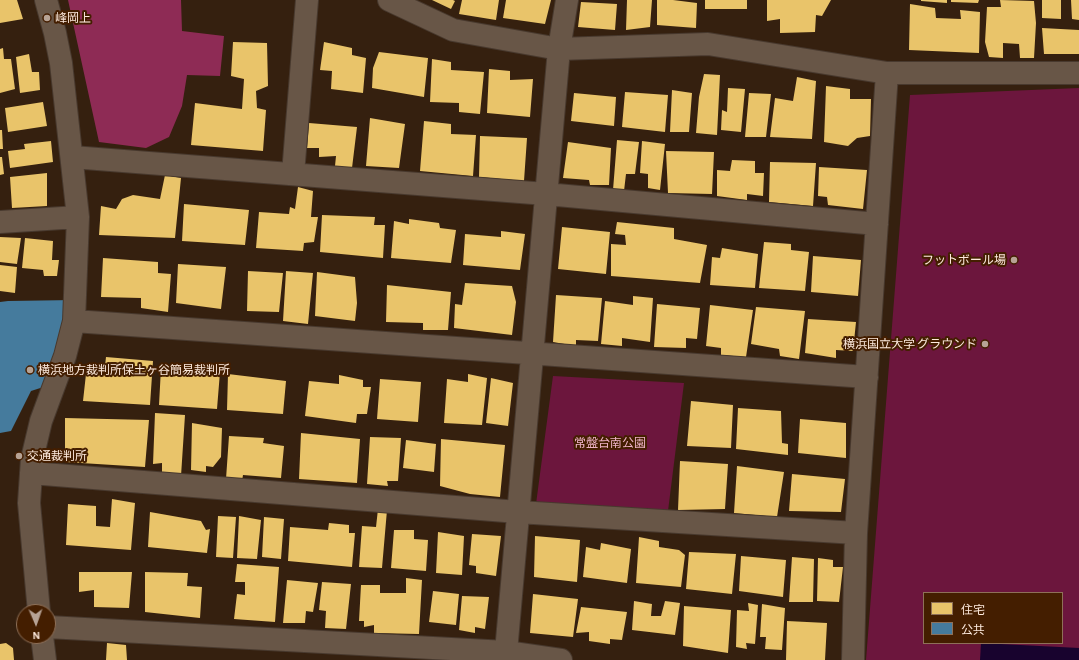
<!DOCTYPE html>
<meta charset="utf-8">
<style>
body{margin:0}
#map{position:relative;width:1079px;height:660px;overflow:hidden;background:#35200f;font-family:"Alegreya Sans","Noto Sans JP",sans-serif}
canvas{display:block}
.legend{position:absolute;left:923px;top:592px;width:140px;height:52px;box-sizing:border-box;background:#441e00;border:1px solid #8e7058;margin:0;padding:5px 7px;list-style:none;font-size:12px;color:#fdeadd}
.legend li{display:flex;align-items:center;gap:8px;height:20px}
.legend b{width:20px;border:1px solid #8e7058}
.north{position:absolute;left:16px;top:604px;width:40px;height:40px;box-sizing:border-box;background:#441e00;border:1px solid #8e7058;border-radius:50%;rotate:178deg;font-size:11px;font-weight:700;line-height:16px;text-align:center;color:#fdeadd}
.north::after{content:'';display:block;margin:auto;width:14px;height:18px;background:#b7a395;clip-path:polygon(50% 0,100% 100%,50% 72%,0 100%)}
</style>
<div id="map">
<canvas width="1079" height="660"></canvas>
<ul class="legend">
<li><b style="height:11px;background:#e9c46a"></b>住宅</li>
<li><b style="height:11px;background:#457b9d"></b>公共</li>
</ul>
<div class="north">N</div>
</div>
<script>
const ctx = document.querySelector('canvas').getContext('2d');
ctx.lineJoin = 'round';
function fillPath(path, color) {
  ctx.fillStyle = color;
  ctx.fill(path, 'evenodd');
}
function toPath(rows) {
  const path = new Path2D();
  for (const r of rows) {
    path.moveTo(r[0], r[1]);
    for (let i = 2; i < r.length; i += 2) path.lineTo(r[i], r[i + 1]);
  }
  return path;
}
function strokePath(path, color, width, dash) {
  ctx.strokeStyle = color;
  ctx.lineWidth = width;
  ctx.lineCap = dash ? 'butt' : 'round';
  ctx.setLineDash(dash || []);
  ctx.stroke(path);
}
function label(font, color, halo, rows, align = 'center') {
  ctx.font = font + ' "Alegreya Sans","Noto Sans JP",sans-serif';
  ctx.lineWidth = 4;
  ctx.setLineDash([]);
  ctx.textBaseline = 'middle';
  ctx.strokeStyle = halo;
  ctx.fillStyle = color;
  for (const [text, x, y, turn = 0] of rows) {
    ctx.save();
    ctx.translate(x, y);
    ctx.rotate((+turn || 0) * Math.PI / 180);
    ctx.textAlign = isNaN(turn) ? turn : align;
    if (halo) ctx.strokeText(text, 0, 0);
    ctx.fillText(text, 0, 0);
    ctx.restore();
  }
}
const green = toPath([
 [1079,88,1079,660,866,660,910,95],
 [924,593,1062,593,1062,643,924,643],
 [553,376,684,383,668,511,536,504]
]);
const forest = toPath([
 [68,0,181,0,182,31,224,36,220,76,187,75,182,106,169,137,146,148,99,142]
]);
const water = toPath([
 [981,643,1079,648,1079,660,980,660]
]);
const homes = toPath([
 [0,0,17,0,23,19,0,23],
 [432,0,453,0,455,1,451,9],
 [462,0,499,0,496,20,459,14],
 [506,0,551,0,545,24,503,18],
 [627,0,652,0,650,27,626,30],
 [657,0,673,0,697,3,696,28,657,25],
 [705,0,747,0,747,9,705,9],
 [767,0,831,0,822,16,816,15,815,32,780,33,780,19,767,21],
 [921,0,947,0,947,3,921,1],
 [951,0,979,0,978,3,951,2],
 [1000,0,1034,1,1036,23,1034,58,1020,58,1019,44,1003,43,1003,58,989,57,985,42,987,7,1001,7],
 [1042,0,1061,0,1061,19,1042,18],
 [1071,0,1079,0,1079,20,1072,19],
 [581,2,617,4,615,30,578,27],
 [910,4,935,8,936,18,961,19,960,10,980,12,979,53,909,50],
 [1042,28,1079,30,1079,54,1044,54],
 [233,42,267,43,268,86,256,91,257,108,266,110,263,151,191,145,195,103,242,109,244,79,231,76],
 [324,42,352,48,352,55,366,58,363,93,331,89,332,71,320,70],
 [3,48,4,59,11,59,15,89,0,93,0,49],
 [379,52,428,58,424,97,372,88,373,68],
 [29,54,32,72,39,72,40,90,20,93,16,57],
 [432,59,451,62,451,70,484,72,480,114,459,112,459,103,430,102],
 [489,69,510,71,510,80,533,79,530,117,487,113],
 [704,74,720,75,717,135,696,133,699,97],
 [797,77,816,81,812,139,770,137,775,98,793,101],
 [826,86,850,89,850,99,871,99,870,136,857,138,848,146,824,142],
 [728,88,745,89,741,132,721,130,722,110,727,112],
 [672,90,692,93,689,132,670,132],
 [625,92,668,95,665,132,622,127],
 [574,93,616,97,614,126,571,121],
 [749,93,771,94,766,137,745,137],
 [43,102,47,126,8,132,5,108],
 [370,118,405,124,399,168,366,166],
 [424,121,451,124,451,134,476,135,473,176,420,171],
 [309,123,357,127,352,168,335,166,336,156,319,157,319,148,307,148],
 [0,130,2,130,3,149,0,149],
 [480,136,527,138,524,181,479,177],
 [617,140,639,142,635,174,626,174,624,191,613,190],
 [51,141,53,162,10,168,8,151,25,149,24,144],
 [642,141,665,144,660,190,648,188,648,174,640,173],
 [568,142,611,148,609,185,590,185,589,180,563,178],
 [666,151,714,152,712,194,668,193],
 [0,157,2,157,4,174,0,175],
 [732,160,755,161,755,173,764,173,763,196,747,194,747,200,717,196,717,170,730,171],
 [770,162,816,163,813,206,769,202],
 [819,167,867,170,863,209,828,205,827,197,818,196],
 [47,173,47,206,12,208,10,177],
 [165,175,181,178,175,238,99,235,101,206,116,209,122,199,133,195,160,199],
 [298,187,313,191,311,217,318,217,314,242,304,243,303,251,256,248,259,212,289,214,290,207,295,209],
 [184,204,249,210,245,245,182,241],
 [322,215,375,217,374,225,385,225,383,258,320,252],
 [409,219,439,223,440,228,456,230,451,263,391,258,394,221,409,224],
 [617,222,674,228,674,239,707,245,700,283,611,276,611,244,626,245,625,235,615,234],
 [562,227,610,232,606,274,558,269],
 [501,231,525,234,520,270,463,265,465,234,501,237],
 [0,237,21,238,17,264,0,262],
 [25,238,53,241,52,260,59,260,57,276,44,276,43,270,22,268],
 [764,242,791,244,791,250,809,252,805,291,759,288],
 [722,248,758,254,755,288,710,285,712,257,720,258],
 [813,256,861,260,858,296,811,292],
 [103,258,158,262,158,273,171,274,168,312,141,308,141,298,101,297],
 [178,264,226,267,221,309,176,303],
 [0,265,17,267,15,293,0,291],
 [248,271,283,273,279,312,247,311],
 [286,271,313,273,308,324,283,321],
 [317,272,355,277,357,303,355,321,315,316],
 [465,283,512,286,516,302,512,335,454,328,455,304,462,305],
 [387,285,451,292,448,330,423,330,423,323,386,322],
 [556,295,602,298,598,341,576,340,576,346,553,342],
 [633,296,653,298,650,342,622,338,622,346,601,344,605,301,633,305],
 [657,304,700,308,697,339,686,338,686,348,654,347],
 [710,305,753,310,746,357,721,355,721,348,706,346],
 [756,307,805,311,799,359,780,356,779,349,751,344],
 [808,319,856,322,853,351,836,350,836,358,805,353],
 [106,357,153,361,150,405,83,401,86,374,104,375],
 [161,368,220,372,217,409,159,405],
 [228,374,286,381,283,414,227,410],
 [468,374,487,378,482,425,444,423,447,379,468,382],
 [339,375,363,380,363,387,371,387,367,414,357,414,356,423,305,416,309,381,339,384],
 [491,378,513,383,508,426,486,423],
 [380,379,421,382,418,422,377,419],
 [691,401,733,405,731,448,687,446],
 [738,408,781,411,782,443,788,444,788,455,736,449],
 [155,413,185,415,181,476,162,473,162,463,153,464],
 [65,418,149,420,145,467,65,462],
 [800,419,846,423,846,458,798,453],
 [192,423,222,428,221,457,213,467,206,466,206,472,191,470],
 [301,433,360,439,357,483,299,479],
 [229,436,264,438,263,443,284,446,281,478,243,475,242,481,226,479],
 [370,437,401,438,398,481,387,481,388,486,367,484],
 [441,439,505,445,500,497,470,494,440,486],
 [406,440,436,444,434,472,403,468],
 [680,461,728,464,725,509,678,510],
 [737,466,784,472,777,517,734,513],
 [792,474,845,479,841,512,789,511],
 [112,499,135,503,131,550,66,545,68,504,96,506,96,526,110,527],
 [378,509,387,510,382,568,359,567,362,526,376,527],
 [150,512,201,521,206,530,210,529,207,553,148,547],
 [218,516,236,517,233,558,216,557],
 [239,516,261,520,257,559,237,558],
 [264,517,284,519,281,559,262,557],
 [329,523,349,525,349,533,355,533,352,567,288,561,290,527,328,530],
 [394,530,414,530,414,539,428,540,426,571,391,568],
 [438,532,464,536,462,575,436,573],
 [472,534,501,536,496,576,476,573,476,566,469,565],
 [535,536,580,540,577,582,534,577],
 [639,537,659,541,659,547,679,550,685,555,681,587,636,583],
 [601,543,631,549,627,583,583,577,586,547,600,550],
 [689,552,736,554,732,594,686,589],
 [741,556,786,560,783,597,739,591],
 [792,557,814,559,813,602,789,602],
 [818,558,833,560,833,567,843,567,839,602,817,601],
 [237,564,279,567,275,622,234,619,237,594,245,595,245,582,235,582],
 [79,572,132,572,129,608,94,607,94,590,79,592],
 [145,572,188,573,187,586,202,587,200,618,145,612],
 [406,578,422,580,419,634,374,633,374,625,364,627,364,621,359,621,361,585,380,585,380,593,406,593],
 [287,580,318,583,313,612,306,611,305,623,283,623],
 [322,582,351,584,346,629,325,628,326,611,319,610],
 [433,591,459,594,456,625,429,622],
 [533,594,578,599,573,637,530,633],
 [462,596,489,597,485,629,475,627,475,633,459,630],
 [634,601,652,604,651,616,661,616,665,601,680,603,675,635,632,630],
 [748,603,758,605,755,644,746,643,747,649,736,647,737,610,749,611],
 [762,604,785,608,782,650,765,649,766,637,760,637],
 [684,606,731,610,728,653,683,646],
 [581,607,627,612,622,640,610,639,610,644,589,641,589,632,576,633],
 [787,621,827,623,825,660,786,660],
 [6,643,13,648,14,660,0,660,0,644],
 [107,643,126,645,127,660,106,660]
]);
const public = toPath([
 [75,300,56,383,31,391,11,431,0,433,0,302,8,301]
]);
const street = toPath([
 [389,0,453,30,559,49,708,44,887,73,1079,73],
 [72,157,546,194,877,224],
 [293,174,307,0],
 [0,222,78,217],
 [74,321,867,377],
 [31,473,518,512,856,533],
 [39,612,29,503,32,459,41,421,65,356,74,321,78,217,61,63,55,33,46,0],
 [48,627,506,652,561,660],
 [42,636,45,660],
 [506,652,559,49,567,0],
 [853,660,856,533,887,73]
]);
const markers = [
 [47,18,4,"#b7a395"],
 [1014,260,4,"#b7a395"],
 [985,344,4,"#b7a395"],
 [30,370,4,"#b7a395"],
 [19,456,4,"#b7a395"]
];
const poiNames = [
 ["峰岡上",55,18],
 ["フットボール場",1006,260,"right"],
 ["横浜国立大学 グラウンド",977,344,"right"],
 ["横浜地方裁判所保土ヶ谷簡易裁判所",38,370],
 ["交通裁判所",27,456]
];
const parkNames = [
 ["常盤台南公園",610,443]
];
fillPath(green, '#6c163d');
fillPath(forest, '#8e2b55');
fillPath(water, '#18032e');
fillPath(homes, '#e9c46a');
fillPath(public, '#457b9d');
strokePath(street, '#48392e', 24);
strokePath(street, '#685647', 22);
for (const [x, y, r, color] of markers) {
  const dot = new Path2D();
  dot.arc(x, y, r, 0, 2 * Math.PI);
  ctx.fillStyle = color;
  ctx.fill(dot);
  strokePath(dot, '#441e00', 1.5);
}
label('12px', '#fdeadd', '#441e00', poiNames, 'left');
label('12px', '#eeb3c8', '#441e00', parkNames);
</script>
